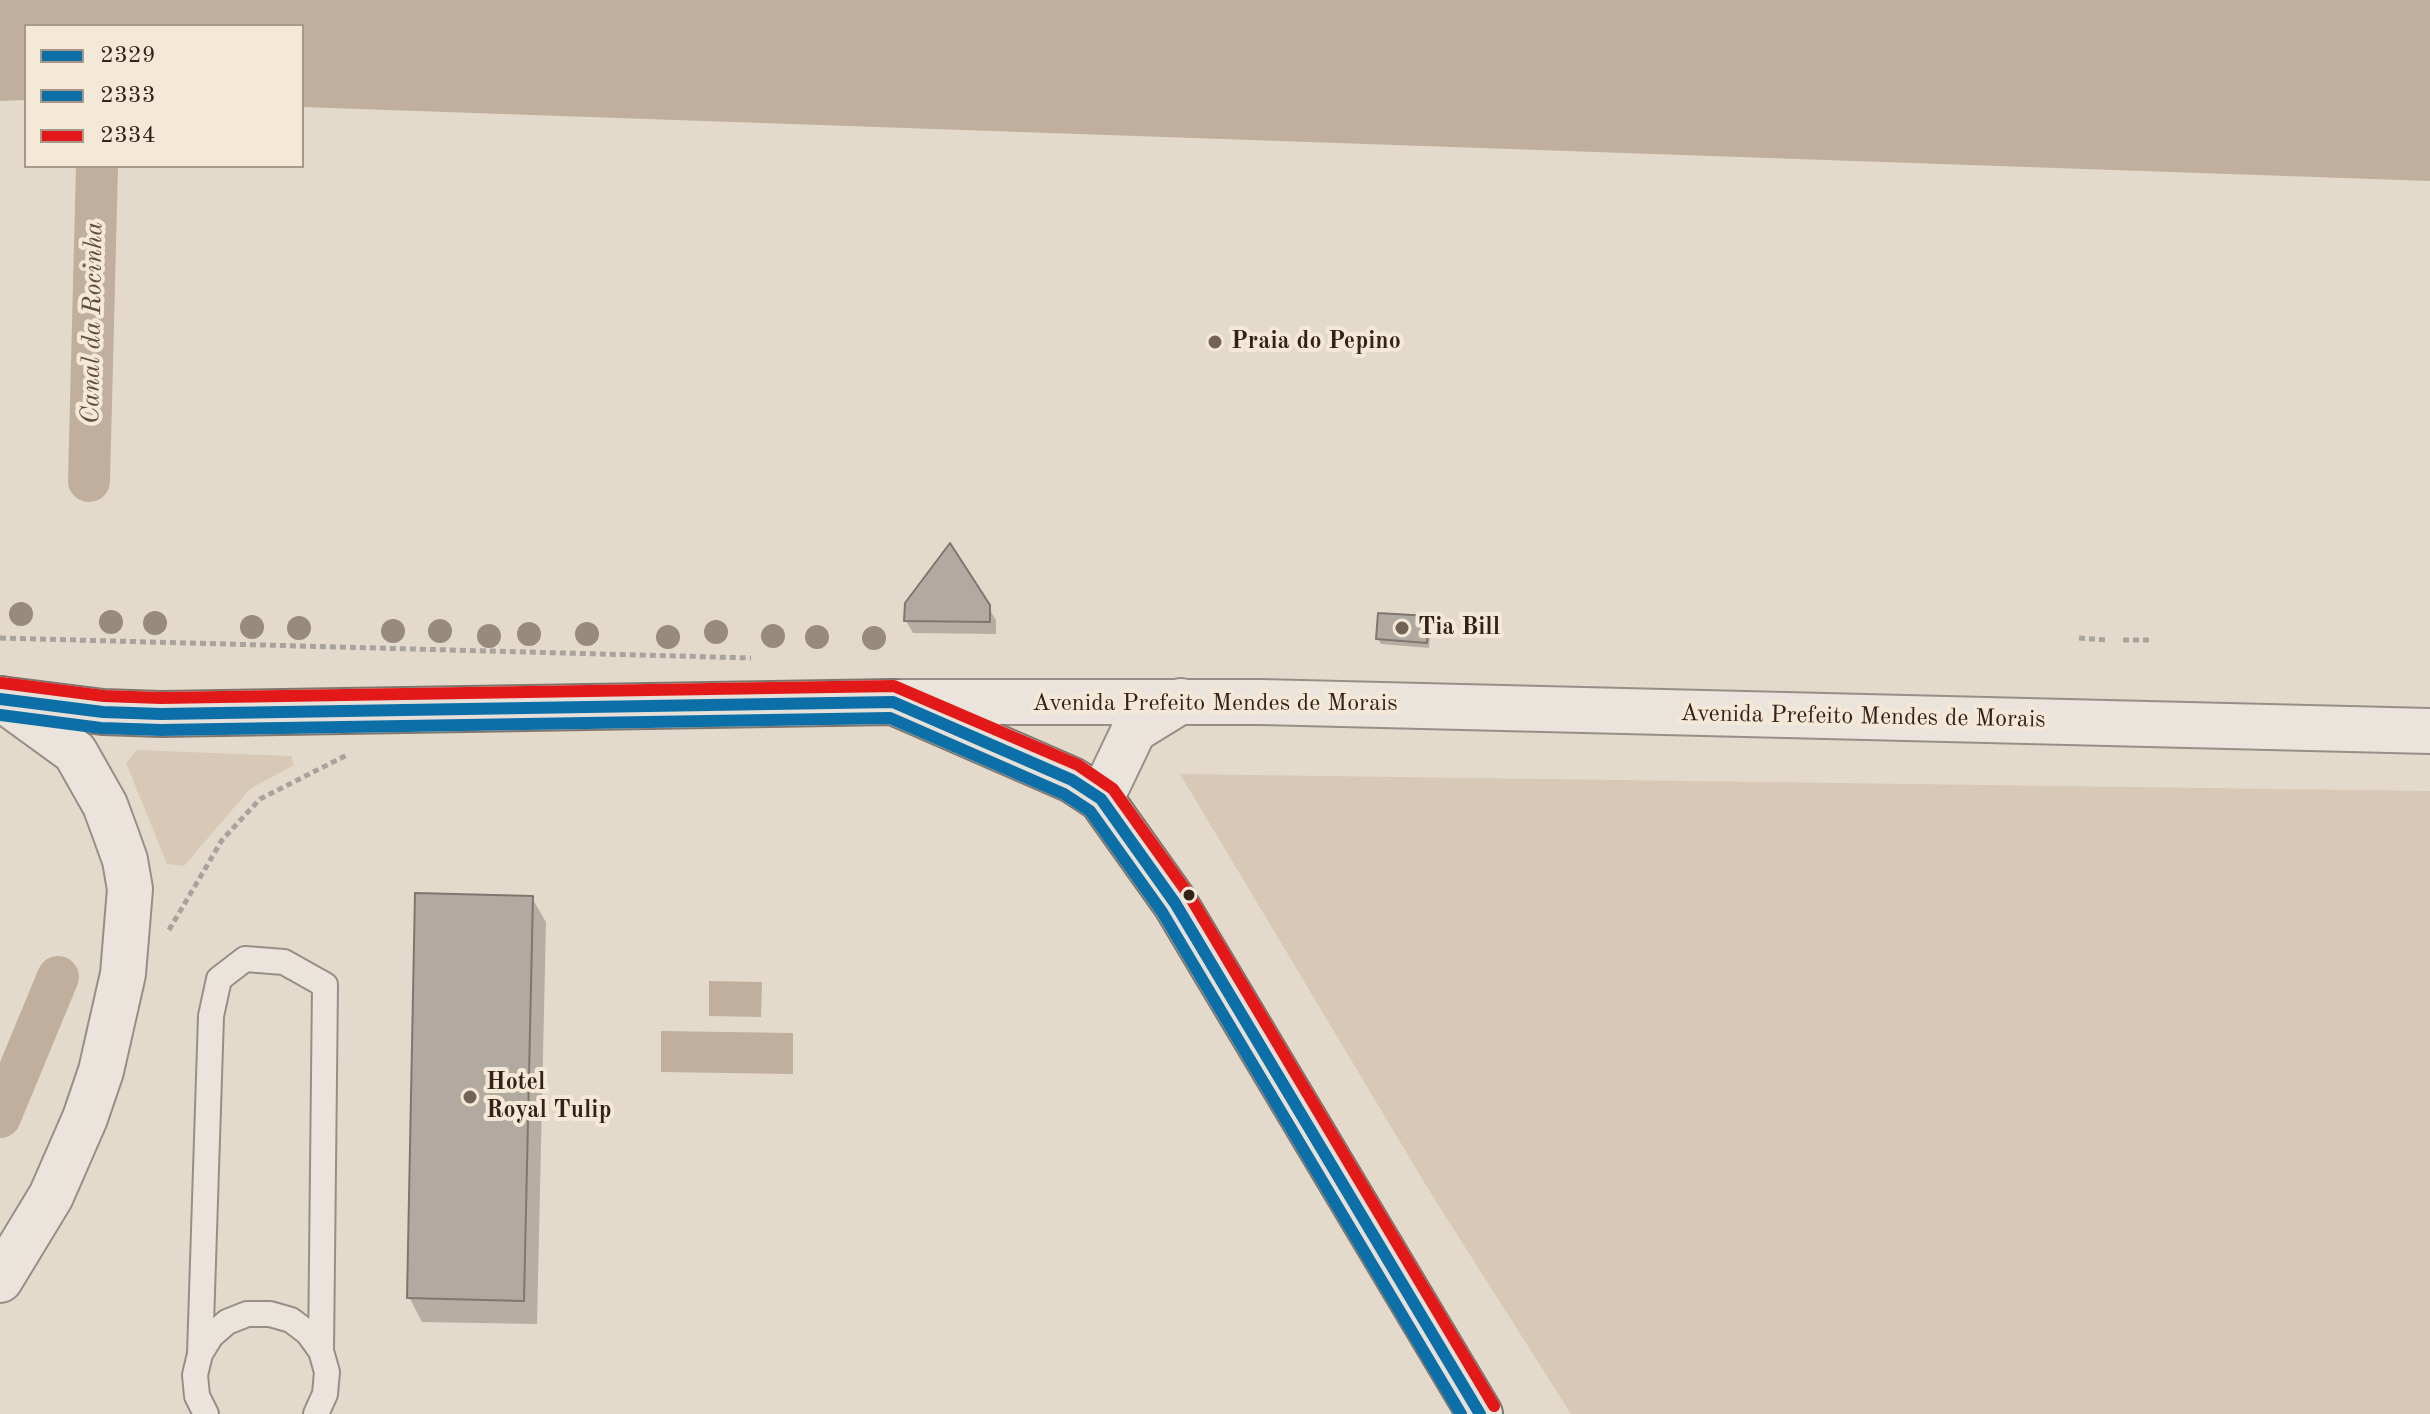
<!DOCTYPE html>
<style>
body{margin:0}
#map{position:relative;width:2430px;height:1414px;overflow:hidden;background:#e4dacc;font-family:"Old Standard TT",serif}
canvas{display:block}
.legend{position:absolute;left:24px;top:24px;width:280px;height:144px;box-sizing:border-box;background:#f4e8d7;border:2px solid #a7988b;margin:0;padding:10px 14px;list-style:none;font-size:24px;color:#34211a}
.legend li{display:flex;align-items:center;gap:16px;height:40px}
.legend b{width:40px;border:2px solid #a7988b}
</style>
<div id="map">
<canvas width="2430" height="1414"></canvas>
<ul class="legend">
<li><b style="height:10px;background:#0d6fa8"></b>2329</li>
<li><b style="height:10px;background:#0d6fa8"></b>2333</li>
<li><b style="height:10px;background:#e31919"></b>2334</li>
</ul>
</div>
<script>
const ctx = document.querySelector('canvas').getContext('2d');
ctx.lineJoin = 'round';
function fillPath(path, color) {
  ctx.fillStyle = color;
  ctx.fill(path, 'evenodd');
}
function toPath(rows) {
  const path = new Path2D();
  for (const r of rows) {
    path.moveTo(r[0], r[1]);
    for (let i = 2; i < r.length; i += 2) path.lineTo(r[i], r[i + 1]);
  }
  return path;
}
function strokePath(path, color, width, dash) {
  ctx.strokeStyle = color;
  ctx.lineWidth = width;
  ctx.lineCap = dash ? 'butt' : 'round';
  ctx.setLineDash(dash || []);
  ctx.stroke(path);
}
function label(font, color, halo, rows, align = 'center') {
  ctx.font = font + ' "Old Standard TT",serif';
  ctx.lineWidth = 8;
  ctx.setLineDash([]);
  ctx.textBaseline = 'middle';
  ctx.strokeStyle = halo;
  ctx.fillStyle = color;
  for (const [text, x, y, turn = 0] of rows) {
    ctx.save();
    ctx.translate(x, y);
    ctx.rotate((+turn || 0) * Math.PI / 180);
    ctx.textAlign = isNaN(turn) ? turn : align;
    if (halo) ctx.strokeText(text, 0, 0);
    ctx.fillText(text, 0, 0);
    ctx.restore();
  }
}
const green = toPath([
 [137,750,291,756,294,765,250,789,184,866,167,864,126,763],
 [1180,774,2430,791,2430,1414,1571,1414,1430,1192]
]);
const water = toPath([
 [0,0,2430,0,2430,181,302,107,302,26,26,26,26,100,0,101],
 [709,981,762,982,761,1017,709,1016],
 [661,1031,793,1033,793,1074,661,1072]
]);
const shadow = toPath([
 [988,607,996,620,996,634,913,633,906,621],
 [1427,618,1431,623,1429,648,1381,644,1378,639],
 [532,898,546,922,537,1324,422,1322,409,1297]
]);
const canal = toPath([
 [89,481,97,166],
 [0,1117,58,977]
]);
const building = toPath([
 [950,543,990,605,990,622,904,621,905,603,950,543],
 [1378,613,1429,616,1427,643,1376,639,1378,613],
 [415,893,533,896,524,1301,407,1298,415,893]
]);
const path = toPath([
 [0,638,751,658],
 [2079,638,2107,640],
 [2123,640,2150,640],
 [169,930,222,840,260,799,347,755]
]);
const service = toPath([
 [200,1354,211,1016,219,979,245,959,284,962,325,985,321,1351],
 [206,1414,197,1396,195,1375,200,1354,211,1336,227,1322,247,1314,270,1314,291,1320,308,1333,321,1351,327,1372,325,1394,316,1414]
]);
const minor = toPath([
 [0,1280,51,1196,85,1118,101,1071,123,974,130,889,125,860,115,832,105,805,75,752,2,699]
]);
const tertiary = toPath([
 [893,702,1261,702,2430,731],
 [1101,799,1134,730,1181,701]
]);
const primary = toPath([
 [0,699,103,712,161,714,893,702,1072,780,1101,799,1175,903,1480,1414]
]);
const bus1 = toPath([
 [0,699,103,712,161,714,893,702,1072,780,1101,799,1175,903,1480,1414]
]);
const bus2 = toPath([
 [0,715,101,728,161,730,890,718,1064,794,1090,811,1162,912,1461,1414]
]);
const bus3 = toPath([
 [2,683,104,696,161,698,894,686,1078,765,1113,789,1189,895,1494,1406]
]);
const trees = [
 [21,614],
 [111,622],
 [155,623],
 [252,627],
 [299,628],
 [393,631],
 [440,631],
 [716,632],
 [529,634],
 [587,634],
 [489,636],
 [773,636],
 [668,637],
 [817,637],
 [874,638]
];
const markers = [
 [1215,342,8,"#726258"],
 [1402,628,8,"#726258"],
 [1189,895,7,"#34211a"],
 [470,1097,8,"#726258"]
];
const poiNames = [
 ["Praia do Pepino",1231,342],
 ["Tia Bill",1418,628],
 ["Hotel",486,1083],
 ["Royal Tulip",486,1111]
];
const streetNames = [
 ["Avenida Prefeito Mendes de Morais",1215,704],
 ["Avenida Prefeito Mendes de Morais",1863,717,1]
];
const waterNames = [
 ["Canal da Rocinha",93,323,-89]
];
fillPath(green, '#d8c9b7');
fillPath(water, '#bfaf9c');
fillPath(shadow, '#0003');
strokePath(canal, '#bfaf9c', 42);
fillPath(building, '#b2aaa1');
strokePath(building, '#7f766e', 2);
strokePath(service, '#978f87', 28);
strokePath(minor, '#978f87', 48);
strokePath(tertiary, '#978f87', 48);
strokePath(primary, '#7f766e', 48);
strokePath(path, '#a8a39c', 5, [6, 4]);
strokePath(service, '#eae4dd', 24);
strokePath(minor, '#eae4dd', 44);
strokePath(tertiary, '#eae4dd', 44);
strokePath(primary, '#e6e0d8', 44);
strokePath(bus1, '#0d6fa8', 12);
strokePath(bus2, '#0d6fa8', 12);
strokePath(bus3, '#e31919', 12);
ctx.fillStyle = '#988a7d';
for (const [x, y] of trees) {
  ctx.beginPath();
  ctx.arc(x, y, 12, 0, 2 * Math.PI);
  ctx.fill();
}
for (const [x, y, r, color] of markers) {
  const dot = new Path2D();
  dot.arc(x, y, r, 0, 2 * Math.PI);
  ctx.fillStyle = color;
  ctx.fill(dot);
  strokePath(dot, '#f4e8d7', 3);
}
label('bold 24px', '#34211a', '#f4e8d7', poiNames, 'left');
label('24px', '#34211a', '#f4e8d7', streetNames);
label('italic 26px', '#5f4c40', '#f4e8d7', waterNames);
</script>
